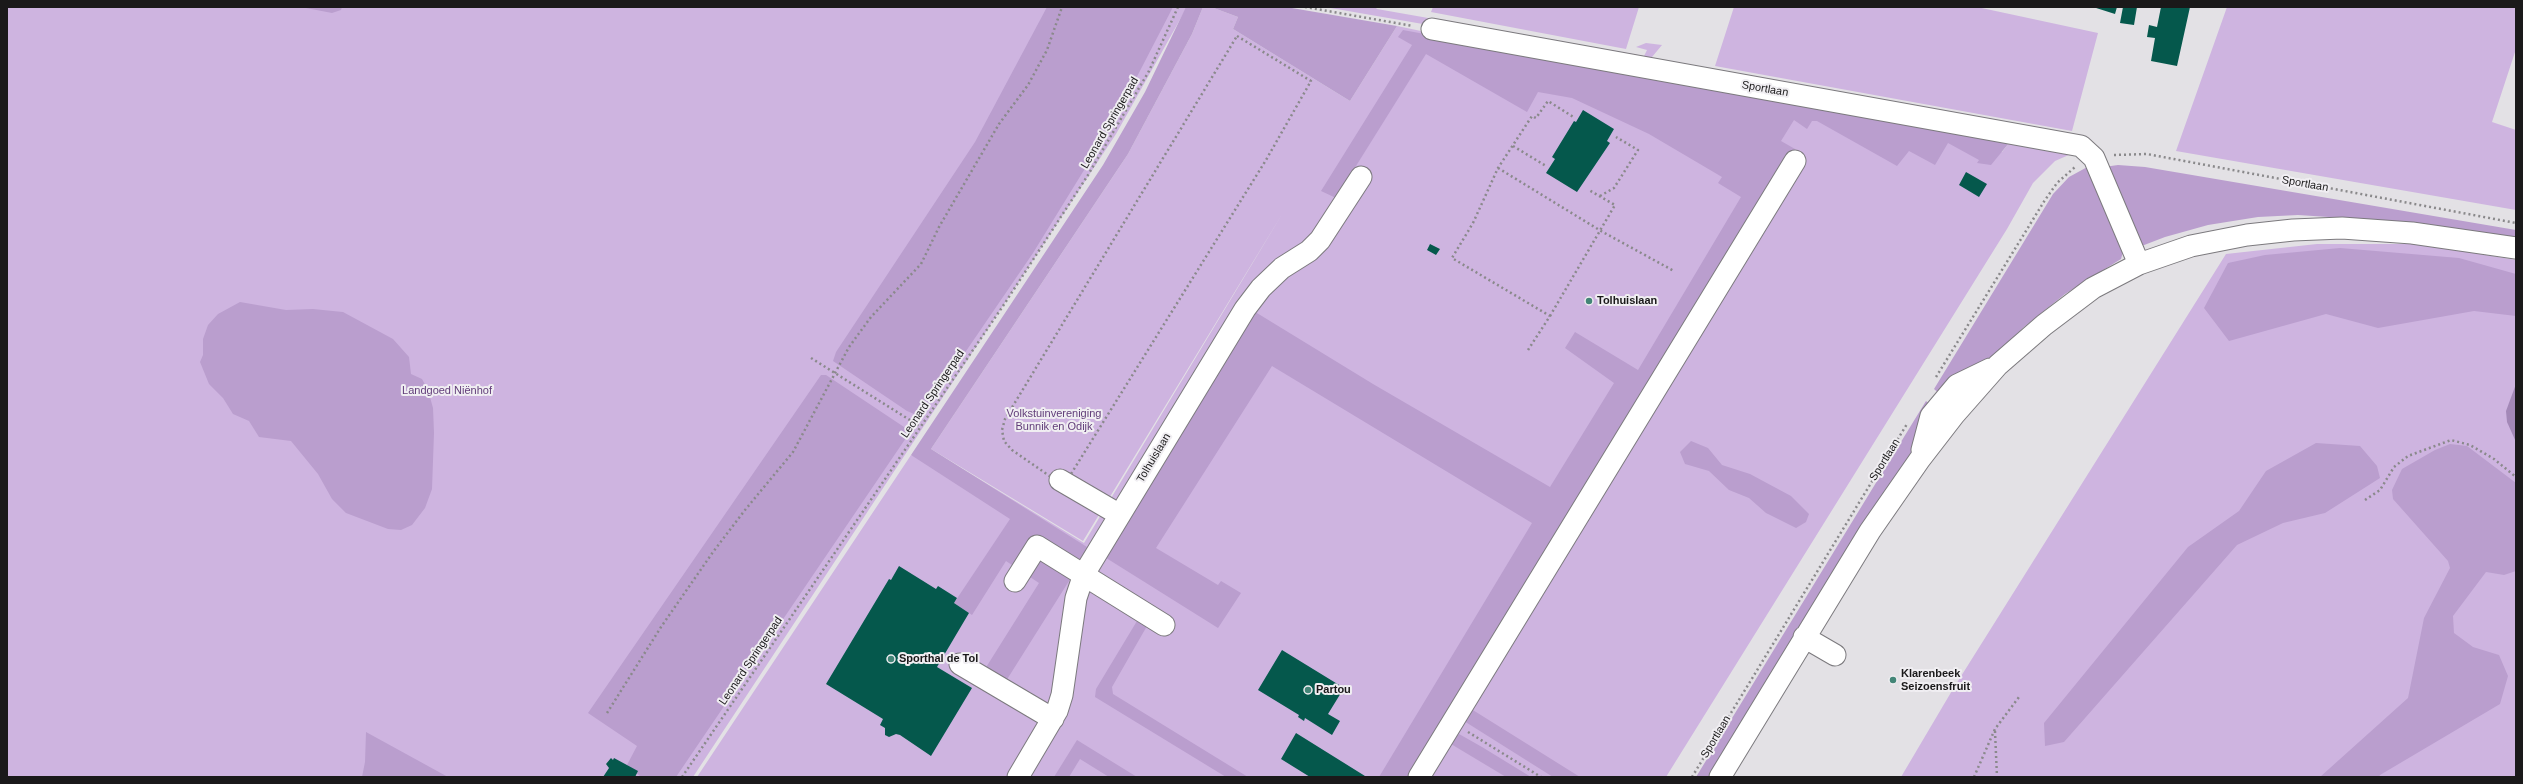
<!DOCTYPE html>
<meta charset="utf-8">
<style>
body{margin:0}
#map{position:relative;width:2523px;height:784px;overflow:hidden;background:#e3e1e5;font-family:Helvetica,sans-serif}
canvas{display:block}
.frame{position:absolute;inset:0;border:8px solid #1a191a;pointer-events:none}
</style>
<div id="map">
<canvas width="2523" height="784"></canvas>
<div class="frame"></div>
</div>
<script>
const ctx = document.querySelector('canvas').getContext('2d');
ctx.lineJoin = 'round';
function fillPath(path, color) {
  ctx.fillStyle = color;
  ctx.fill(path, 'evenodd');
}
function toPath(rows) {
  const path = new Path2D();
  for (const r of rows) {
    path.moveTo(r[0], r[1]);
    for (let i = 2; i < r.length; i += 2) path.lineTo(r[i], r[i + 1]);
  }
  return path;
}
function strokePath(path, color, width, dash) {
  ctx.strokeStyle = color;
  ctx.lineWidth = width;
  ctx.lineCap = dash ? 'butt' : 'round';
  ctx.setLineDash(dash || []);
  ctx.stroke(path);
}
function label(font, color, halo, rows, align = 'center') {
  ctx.font = font + ' Helvetica,sans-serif';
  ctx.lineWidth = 4;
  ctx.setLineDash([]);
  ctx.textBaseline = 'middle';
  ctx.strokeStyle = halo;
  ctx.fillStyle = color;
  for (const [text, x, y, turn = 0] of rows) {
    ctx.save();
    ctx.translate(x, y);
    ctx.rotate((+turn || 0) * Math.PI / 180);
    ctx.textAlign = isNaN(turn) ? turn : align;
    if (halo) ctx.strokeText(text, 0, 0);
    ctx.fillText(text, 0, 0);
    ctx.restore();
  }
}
const green = toPath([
 [7,7,1187,7,1116,134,693,777,7,777],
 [1203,7,1211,7,1238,17,1233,29,1350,101,1397,26,2002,152,2009,143,2071,154,2055,161,2033,183,2007,229,1666,777,697,777,911,455,914,456,922,444,1084,543,1284,211,1083,541,931,449,1128,154,1192,34],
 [1325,7,1375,7,1377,9,1644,56,1647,50,1636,47,1646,43,1662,45,1647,63],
 [1433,7,1639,7,1626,49,1431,12],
 [1734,7,1977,7,2098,33,2072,131,1715,66],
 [2227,7,2516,7,2516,49,2492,122,2516,130,2516,210,2176,151],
 [2317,244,2420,244,2516,260,2516,777,1901,777,1953,689,2226,254]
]);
const forest = toPath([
 [301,7,342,7,341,10,332,13],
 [1047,7,1173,7,1113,123,1033,253,921,417,907,411,833,361,836,352,975,142],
 [1186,7,1203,7,1192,34,1128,154,931,449,1087,547,1069,581,1006,681,985,669,1039,583,1006,561,972,615,954,603,1010,519,911,455,1103,165,1145,92],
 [1211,7,1286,7,1397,26,1350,101,1233,29,1238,17],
 [1403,30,2009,143,1991,165,1977,163,1979,160,1948,143,1935,165,1909,151,1897,166,1817,121,1812,121,1807,129,1794,120,1781,141,1795,149,1773,187,1411,777,1379,777,1532,523,1272,366,1156,548,1218,585,1221,581,1241,593,1218,628,1103,556,1252,310,1373,384,1550,487,1614,383,1565,348,1575,332,1638,370,1741,197,1718,183,1722,177,1649,134,1572,98,1538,92,1527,112,1426,54,1336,198,1321,191,1412,45,1398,37],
 [2091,165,2125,245,2121,259,2065,294,2024,327,1989,360,1942,396,1934,389,2053,194,2069,177],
 [2118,165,2145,167,2516,230,2516,238,2420,223,2298,215,2258,217,2208,225,2165,237,2139,247,2104,167],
 [2340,248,2459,258,2516,274,2516,316,2474,311,2378,328,2326,314,2229,341,2204,308,2228,263,2265,255],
 [240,302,286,310,313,309,343,312,393,339,409,357,411,374,422,379,428,390,433,408,434,433,432,489,425,508,412,525,401,530,388,529,346,513,332,499,318,474,291,441,259,437,249,421,233,414,223,398,209,384,200,362,203,355,203,339,208,325,218,314],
 [821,375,826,375,904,427,908,435,676,777,641,777,627,765,637,746,588,713],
 [1926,401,1933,407,1914,449,1710,777,1696,777],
 [1691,441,1708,448,1722,465,1750,474,1791,496,1809,514,1806,522,1796,528,1766,513,1749,498,1729,490,1709,471,1685,464,1680,452],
 [2316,443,2360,446,2377,466,2380,478,2325,513,2283,523,2237,545,2064,742,2045,746,2044,723,2188,547,2239,511,2266,471],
 [2450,444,2467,446,2516,483,2516,571,2504,575,2486,572,2453,616,2454,633,2473,647,2499,655,2508,676,2500,704,2380,775,2379,777,2320,777,2408,698,2424,618,2450,568,2448,561,2393,499,2392,490,2402,469,2435,450],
 [1140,616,1147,626,1112,687,1113,694,1248,777,1226,777,1095,697,1096,689],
 [1468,707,1580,777,1553,777,1464,721],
 [366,732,448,777,362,777,365,762],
 [1459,734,1482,747,1531,777,1506,777,1451,744],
 [1077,740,1137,777,1109,777,1080,759,1069,777,1054,777]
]);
const water = toPath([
 [2516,384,2516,442,2507,422,2506,411]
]);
const building = toPath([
 [2093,7,2117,7,2115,14],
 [2123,7,2137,7,2134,25,2120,23],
 [2161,7,2190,7,2177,66,2151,61,2155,38,2147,37,2149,25,2157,27],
 [1583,110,1614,129,1607,141,1610,143,1577,192,1546,173,1555,159,1552,157,1574,121,1576,122],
 [1966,172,1987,184,1979,197,1959,185],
 [1430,244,1440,249,1436,255,1427,250],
 [899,566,936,589,938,586,957,598,954,603,969,613,937,667,972,688,931,756,900,735,896,734,889,737,885,735,885,728,880,725,883,719,826,684,889,579,891,580],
 [1282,650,1344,688,1328,714,1340,721,1332,735,1305,718,1304,721,1298,717,1299,715,1258,690],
 [1296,733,1365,776,1364,777,1310,777,1281,759],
 [611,758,613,760,614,758,638,771,635,777,603,777,609,768,606,764]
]);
const path = toPath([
 [1305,7,1413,26],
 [1237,36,1311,81,1266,160,1071,474,1060,480,1051,477,1012,450,1004,441,1002,430,1005,419,1237,36],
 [1513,146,1546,166],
 [2114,155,2147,154,2516,223],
 [1498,168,1601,231,1674,271],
 [1600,196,1614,188,1638,150,1616,137],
 [1550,316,1615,205,1589,190],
 [1528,350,1550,316,1452,258,1473,223,1498,168,1532,116,1536,118,1548,101,1575,118],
 [811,358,921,427],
 [1936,377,2045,200,2057,183,2075,167],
 [2365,500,2380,490,2394,467,2408,456,2451,440,2470,445,2494,459,2516,477],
 [607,713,661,627,713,552,745,510,793,452,849,347,871,317,921,264,939,227,999,124,1028,85,1047,50,1062,7],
 [1995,731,1997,777],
 [1468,732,1541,777],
 [682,777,1005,303,1088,175,1149,71,1178,7],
 [1692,777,1907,424],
 [1974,777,1995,729,2019,697]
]);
const minor = toPath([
 [1432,29,2081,146,2094,158,2139,264],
 [1922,450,1931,416,1957,385,1990,369],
 [1060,480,1120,515],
 [1015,581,1037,546,1164,625],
 [1804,637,1835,655],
 [960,664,1053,719],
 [1018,777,1057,711,1062,695,1076,598,1084,574,1245,309,1261,288,1282,268,1309,251,1320,240,1361,177],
 [1419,777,1795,161],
 [1720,777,1870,531,1920,459,1954,415,1998,365,2044,325,2093,288,2139,264,2191,246,2247,235,2293,230,2342,228,2412,233,2516,248]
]);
const markers = [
 [1589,301,4,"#438577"],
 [891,659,4,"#438577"],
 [1893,680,4,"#438577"],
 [1308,690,4,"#438577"]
];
const streetNames = [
 ["Sportlaan",1765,89,10],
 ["Leonard Springerpad",1110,123,-60],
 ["Sportlaan",2305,184,10],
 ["Leonard Springerpad",933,394,-56],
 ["Tolhuislaan",1154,458,-59],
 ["Sportlaan",1885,460,-58],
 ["Leonard Springerpad",751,661,-56],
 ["Sportlaan",1716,737,-59]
];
const poiNames = [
 ["Tolhuislaan",1597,301],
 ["Sporthal de Tol",899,659],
 ["Klarenbeek",1901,674],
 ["Seizoensfruit",1901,687],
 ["Partou",1316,690]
];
const parkNames = [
 ["Landgoed Niënhof",447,391],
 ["Volkstuinvereniging",1054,414],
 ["Bunnik en Odijk",1054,427]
];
fillPath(green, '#ceb4e0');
fillPath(forest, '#ba9ece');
fillPath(water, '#a388b7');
fillPath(building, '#05584c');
strokePath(minor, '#7c7a7e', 23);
strokePath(path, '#8a898b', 2.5, [2, 3]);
strokePath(minor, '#fff', 21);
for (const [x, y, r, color] of markers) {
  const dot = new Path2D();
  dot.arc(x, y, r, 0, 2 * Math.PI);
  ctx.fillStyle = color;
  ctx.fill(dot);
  strokePath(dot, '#f0eef2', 1.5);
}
label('11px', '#1a191a', '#f0eef2', streetNames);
label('bold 11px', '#1a191a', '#f0eef2', poiNames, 'left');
label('11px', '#613d79', '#f0eef2', parkNames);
</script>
